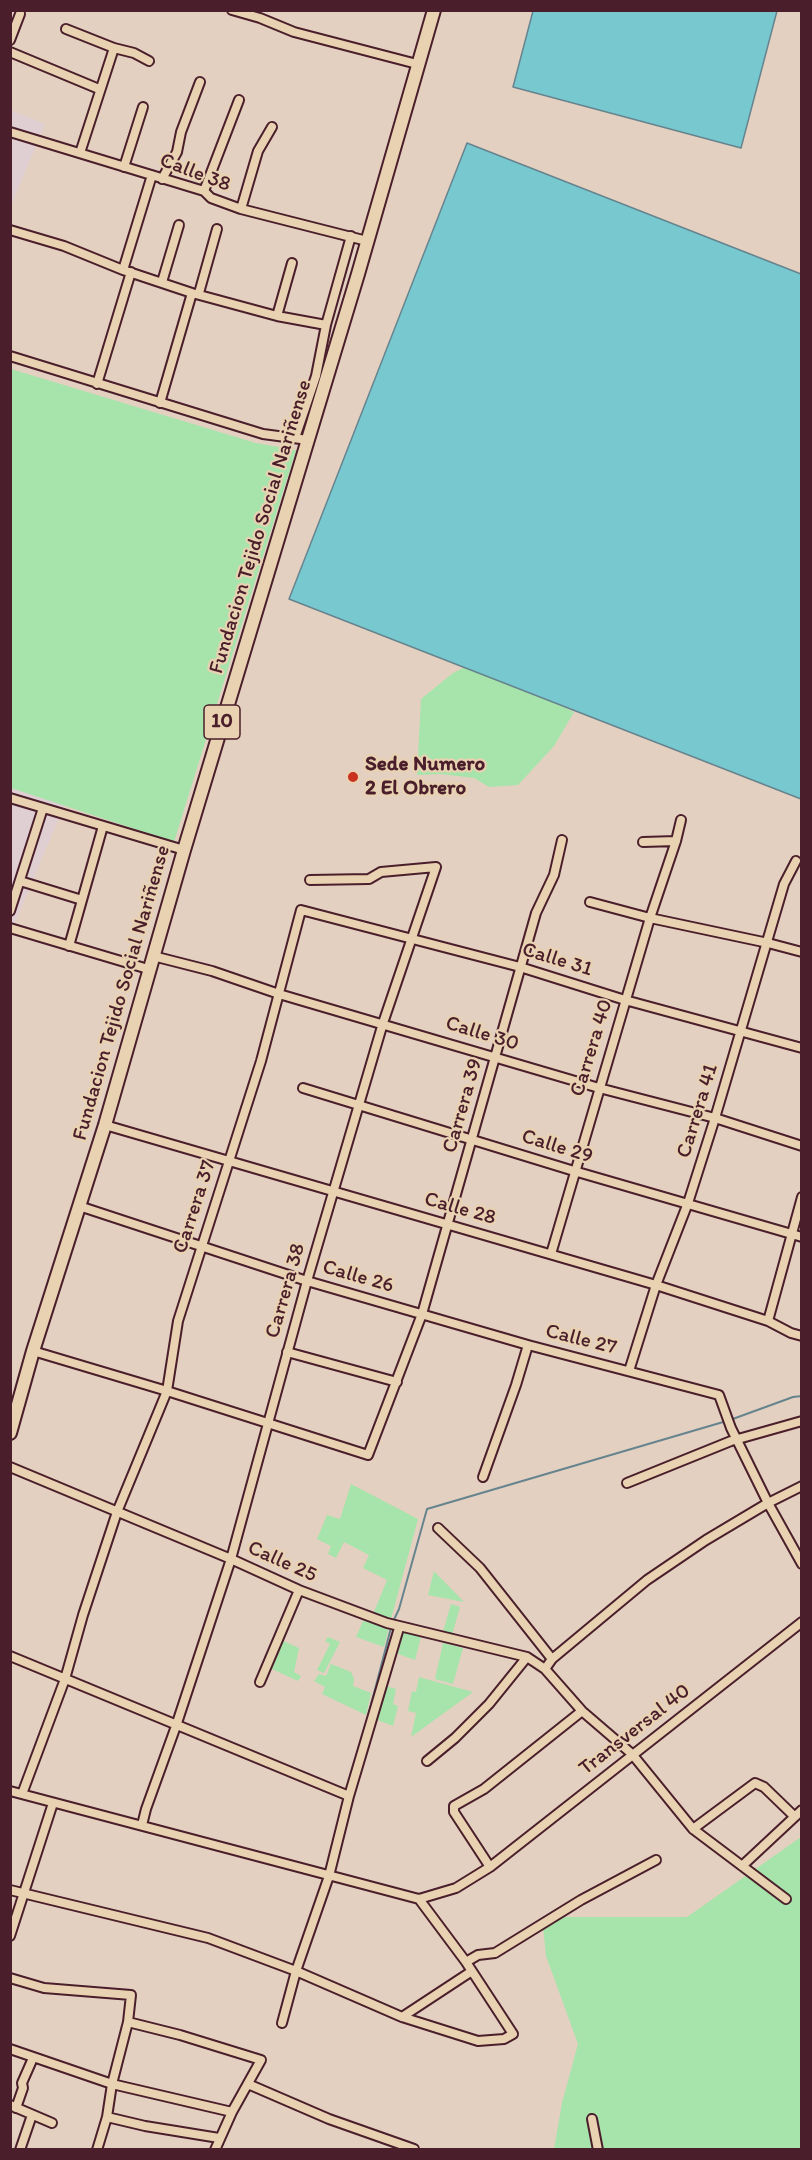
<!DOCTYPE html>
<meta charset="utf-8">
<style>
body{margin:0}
#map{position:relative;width:812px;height:2160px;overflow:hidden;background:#e4d0c0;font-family:Itim,sans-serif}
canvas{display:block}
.frame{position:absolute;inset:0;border:12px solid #4a1f2b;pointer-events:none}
</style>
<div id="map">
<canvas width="812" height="2160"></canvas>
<div class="frame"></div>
</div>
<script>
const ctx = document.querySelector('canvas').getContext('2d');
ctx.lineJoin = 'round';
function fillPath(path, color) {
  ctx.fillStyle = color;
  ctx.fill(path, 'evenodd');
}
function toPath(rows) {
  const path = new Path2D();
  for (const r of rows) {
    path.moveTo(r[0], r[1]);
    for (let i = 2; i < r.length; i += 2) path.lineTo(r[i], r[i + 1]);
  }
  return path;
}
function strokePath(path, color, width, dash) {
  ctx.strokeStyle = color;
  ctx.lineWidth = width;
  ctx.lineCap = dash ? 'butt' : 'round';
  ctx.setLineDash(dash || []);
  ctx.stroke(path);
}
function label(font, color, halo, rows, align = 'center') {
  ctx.font = font + ' Itim,sans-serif';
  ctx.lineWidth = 4.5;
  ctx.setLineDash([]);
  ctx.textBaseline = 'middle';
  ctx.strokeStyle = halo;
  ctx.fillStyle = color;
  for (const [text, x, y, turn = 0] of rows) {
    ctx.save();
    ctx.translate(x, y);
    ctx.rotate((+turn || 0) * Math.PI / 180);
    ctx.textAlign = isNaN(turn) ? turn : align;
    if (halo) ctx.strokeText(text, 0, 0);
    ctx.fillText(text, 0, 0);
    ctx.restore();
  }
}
const built = toPath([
 [11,110,45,124,11,206],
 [11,661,108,702,11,932]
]);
const green = toPath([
 [11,369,256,443,296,450,174,842,11,788],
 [473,663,574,712,554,746,518,785,489,787,474,778,441,774,417,775,421,699,453,673],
 [351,1484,418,1519,391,1619,374,1612,387,1580,363,1568,369,1555,344,1542,336,1558,328,1554,331,1546,317,1539,327,1515,340,1519],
 [434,1571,464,1602,428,1595],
 [451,1604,460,1607,452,1635,443,1632],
 [363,1621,389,1627,384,1647,356,1637],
 [403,1632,421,1637,415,1660,398,1654],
 [328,1637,340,1642,324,1673,317,1670,330,1644,325,1641],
 [283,1641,299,1648,294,1672,301,1676,298,1681,272,1669],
 [443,1643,463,1648,453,1684,435,1679],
 [331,1664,351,1672,354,1679,353,1686,371,1693,366,1715,322,1694,325,1687,314,1681,319,1674,326,1676],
 [419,1677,473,1692,411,1737,416,1713,408,1711,412,1691,416,1692],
 [386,1686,396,1689,393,1704,398,1706,393,1726,375,1719],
 [801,1837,801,2149,554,2149,562,2103,578,2044,546,1956,542,1917,687,1917]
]);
const water = toPath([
 [533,11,777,11,741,148,513,87,533,11],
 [467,143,801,274,801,799,289,599,467,143]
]);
const stream = toPath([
 [366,1724,392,1624,399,1609,427,1509,730,1420,793,1397,802,1396]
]);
const minor = toPath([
 [232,10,260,18,294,32,417,64],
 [66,29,114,48,134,53,149,61],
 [10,40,20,14],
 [10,52,99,89],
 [10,132,204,191,211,198,241,209,367,241],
 [80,153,114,48],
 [124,167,143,107],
 [162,179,177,152,181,132,200,82],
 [204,191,239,100],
 [241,209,258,151,272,127],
 [10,230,64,246,123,270,192,293,277,316,326,325],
 [123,270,152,175],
 [162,282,179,225],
 [199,293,217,229],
 [277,316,292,263],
 [10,356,263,434,308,440],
 [97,384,131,272],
 [160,403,192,293],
 [295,438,316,376,326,325,351,236],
 [10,798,184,850],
 [643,842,676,841],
 [20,881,82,900],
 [590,902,650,918,768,943,802,952],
 [10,911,43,808],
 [10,928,148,969],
 [69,946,103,826],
 [153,956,212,971,279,994,599,1088,715,1118,802,1146],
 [303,1088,574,1171,802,1237],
 [105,1125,656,1285,768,1321,791,1333,802,1336],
 [79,1206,307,1281,528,1345,719,1395,731,1428,768,1503,802,1564],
 [551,1254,650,918,676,841,681,820],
 [768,1321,802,1197],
 [33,1351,167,1391,368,1455,422,1314,536,913,554,875,562,840],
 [287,1352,397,1382],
 [629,1371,656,1285,688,1203,715,1118,784,884,796,861],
 [10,1467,231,1559,299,1590,387,1623,527,1657,545,1669,582,1711,632,1754,693,1829,786,1899],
 [483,1477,516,1385,528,1345],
 [627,1483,731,1441,802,1421],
 [438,1528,480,1568,552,1659],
 [10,1656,349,1796],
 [545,1669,552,1659,647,1580,706,1540,768,1503,802,1486],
 [260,1682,299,1590],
 [427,1761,455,1738,489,1704,527,1657],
 [10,1791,419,1899,456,1888,490,1867,802,1622],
 [22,1794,65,1679,83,1615,117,1512,167,1391,178,1321,261,1061,301,910,520,967,625,1000,802,1048],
 [142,1825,146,1809,176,1726,231,1559,307,1281,383,1023,436,867,381,872,369,879,310,880],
 [693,1829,755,1783,764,1787,794,1816],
 [742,1866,802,1810],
 [490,1867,454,1812,454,1806,484,1789,582,1711],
 [10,1890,208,1938,296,1971,402,2017,478,2041,504,2039,513,2034,466,1962,419,1899],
 [10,1936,53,1803],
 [466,1962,478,1955,495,1953,581,1900,656,1860],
 [10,1978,44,1988,131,1995,128,2022,112,2084,107,2117,97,2150],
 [402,2017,472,1971],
 [128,2022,180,2035,261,2060,232,2112,215,2150],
 [282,2023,296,1971,329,1876,349,1796,399,1628],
 [10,2049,112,2084,232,2112],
 [248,2084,329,2119,414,2149],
 [10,2105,52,2123],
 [16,2108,23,2088,22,2083,33,2058],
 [107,2117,145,2126,219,2138],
 [592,2119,598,2150],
 [20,2150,32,2115]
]);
const primary = toPath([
 [10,1433,33,1351,105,1125,184,850,358,274,434,10]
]);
const markers = [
 [353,777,6,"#c8321e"]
];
const shields = [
 [222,722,36]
];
const shieldNames = [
 ["10",222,722]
];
const streetNames = [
 ["Calle 38",195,173,21],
 ["Fundacion Tejido Social Nariñense",261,527,-73],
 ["Calle 31",557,960,17],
 ["Fundacion Tejido Social Nariñense",122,993,-74],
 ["Calle 30",482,1034,17],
 ["Carrera 40",592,1048,-73],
 ["Carrera 39",463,1106,-74],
 ["Carrera 41",698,1111,-73],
 ["Calle 29",557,1147,17],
 ["Carrera 37",195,1207,-72],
 ["Calle 28",460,1209,16],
 ["Calle 26",358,1277,16],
 ["Carrera 38",286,1291,-74],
 ["Calle 27",581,1340,14],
 ["Calle 25",282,1562,24],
 ["Transversal 40",635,1730,-38]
];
const poiNames = [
 ["Sede Numero",365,765],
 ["2 El Obrero",365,789]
];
fillPath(built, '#dfced2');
fillPath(green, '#a6e4ab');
fillPath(water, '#78c8d0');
strokePath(water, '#66848e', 1.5);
strokePath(stream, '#66848e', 2);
strokePath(minor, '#4a1f2b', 12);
strokePath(primary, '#4a1f2b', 16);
strokePath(minor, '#e8d2b1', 8);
strokePath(primary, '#e8d2b1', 12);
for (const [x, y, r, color] of markers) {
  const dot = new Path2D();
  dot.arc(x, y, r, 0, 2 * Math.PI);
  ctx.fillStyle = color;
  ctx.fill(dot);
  strokePath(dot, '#e8d2b1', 2);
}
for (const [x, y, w] of shields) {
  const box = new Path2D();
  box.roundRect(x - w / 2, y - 17, w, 34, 4.5);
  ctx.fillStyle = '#e8d2b1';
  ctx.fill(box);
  strokePath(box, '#4a1f2b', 1.5);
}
label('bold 20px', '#4a1f2b', null, shieldNames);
label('21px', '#4a1f2b', '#e8d2b1', streetNames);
label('bold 21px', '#4a1f2b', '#e8d2b1', poiNames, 'left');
</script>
